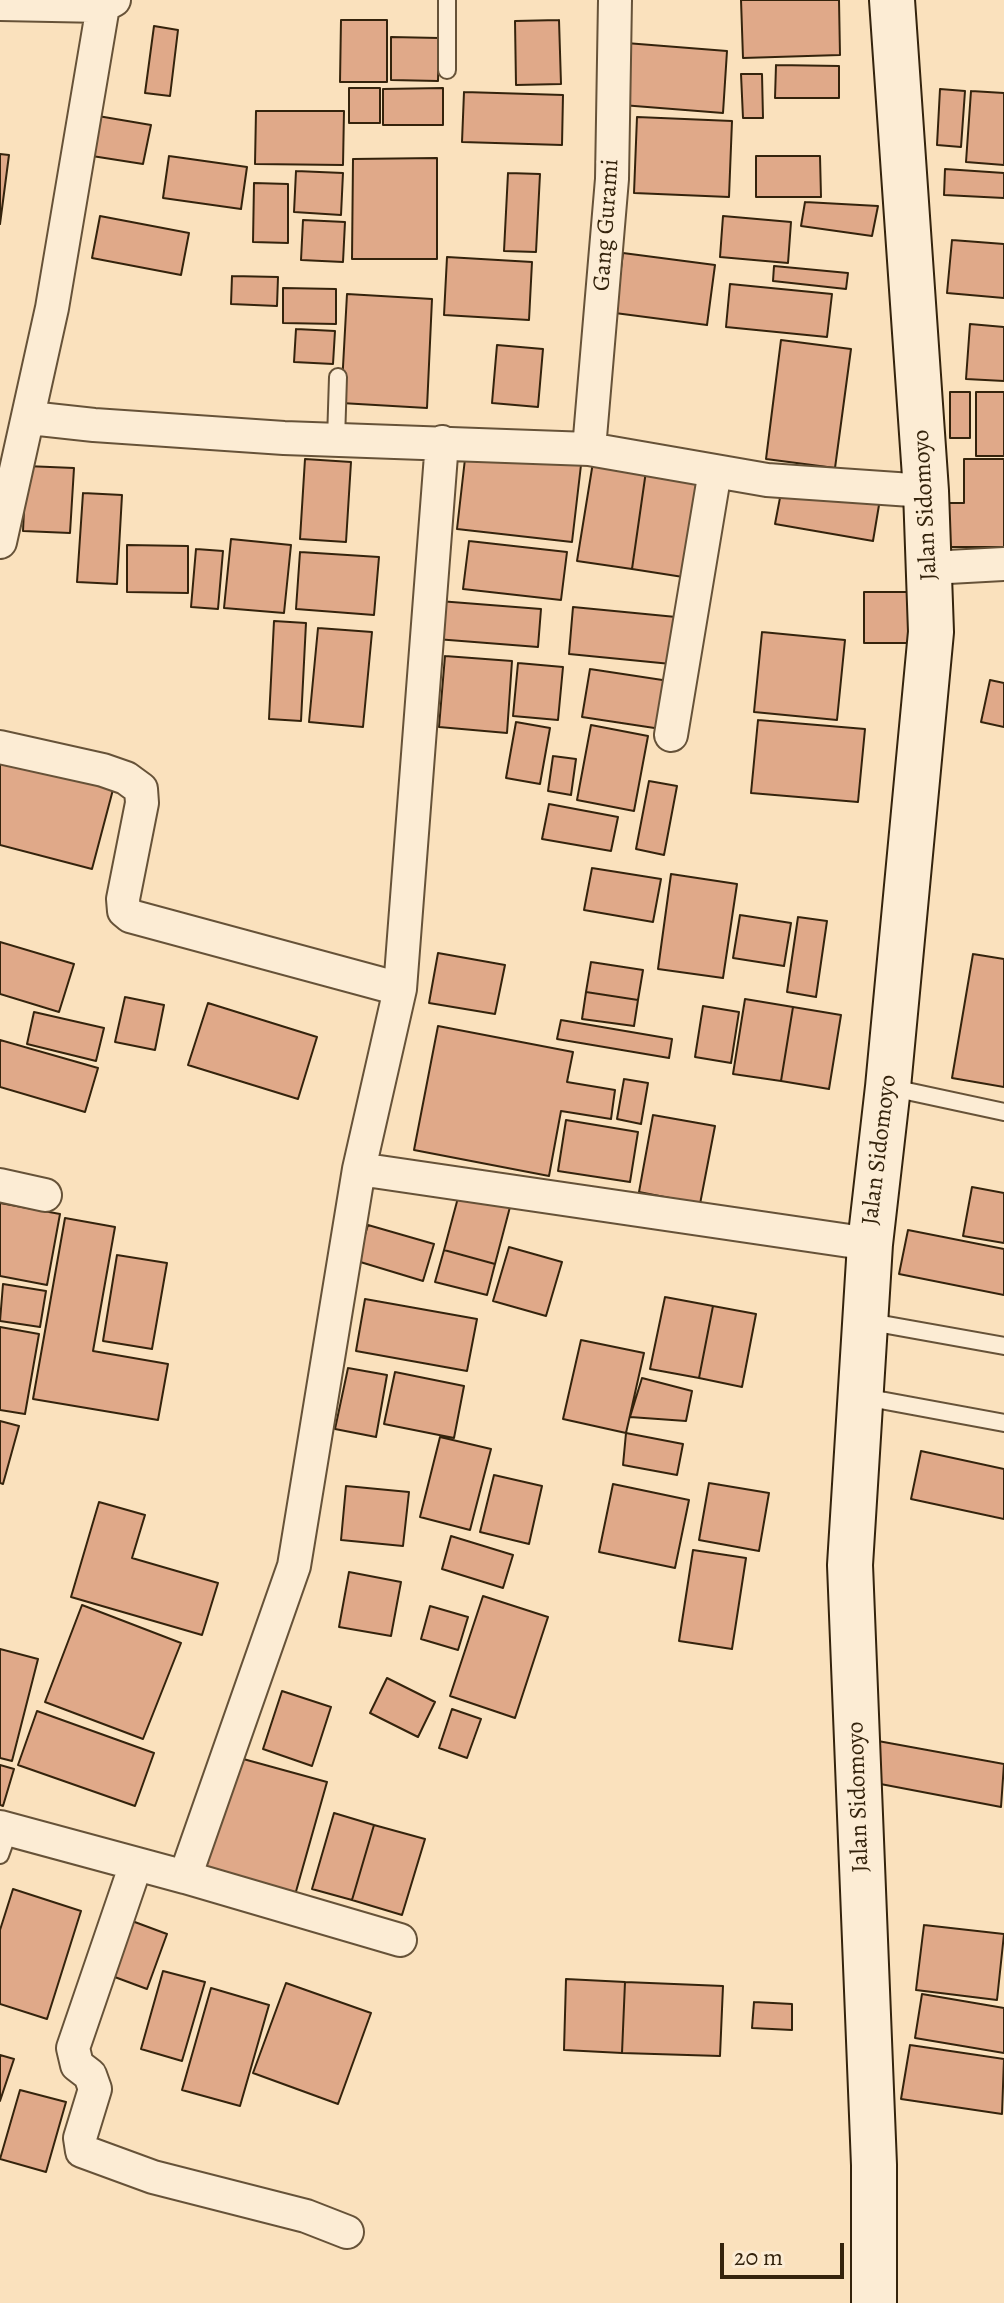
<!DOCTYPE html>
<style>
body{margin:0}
#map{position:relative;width:1004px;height:2303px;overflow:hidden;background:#fae1bd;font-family:Alegreya,serif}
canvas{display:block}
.scale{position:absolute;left:720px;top:2243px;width:124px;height:36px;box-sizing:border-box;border:4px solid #34230c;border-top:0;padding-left:10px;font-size:24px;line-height:28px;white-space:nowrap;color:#34230c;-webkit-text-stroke:6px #fcecd4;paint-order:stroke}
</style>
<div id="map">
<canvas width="1004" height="2303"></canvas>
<div class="scale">20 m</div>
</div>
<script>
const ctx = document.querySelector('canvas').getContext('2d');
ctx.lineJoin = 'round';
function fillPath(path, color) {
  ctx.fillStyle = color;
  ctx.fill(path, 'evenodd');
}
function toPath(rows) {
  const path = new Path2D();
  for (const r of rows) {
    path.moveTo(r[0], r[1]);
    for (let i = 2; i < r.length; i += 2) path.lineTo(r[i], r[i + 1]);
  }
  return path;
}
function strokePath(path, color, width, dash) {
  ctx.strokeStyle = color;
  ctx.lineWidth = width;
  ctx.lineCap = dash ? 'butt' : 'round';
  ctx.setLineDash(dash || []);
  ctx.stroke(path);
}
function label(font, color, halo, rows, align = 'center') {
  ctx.font = font + ' Alegreya,serif';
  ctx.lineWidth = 8;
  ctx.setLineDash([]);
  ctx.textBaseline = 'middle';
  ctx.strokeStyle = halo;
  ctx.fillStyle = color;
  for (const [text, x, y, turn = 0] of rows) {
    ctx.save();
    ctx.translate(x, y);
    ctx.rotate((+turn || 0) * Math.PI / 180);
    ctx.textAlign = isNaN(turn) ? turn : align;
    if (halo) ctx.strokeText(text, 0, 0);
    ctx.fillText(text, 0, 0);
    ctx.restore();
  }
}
const building = toPath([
 [741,0,839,0,840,55,743,58,741,0],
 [341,20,387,20,387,82,340,82,341,20],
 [559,20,561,84,516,85,515,21,559,20],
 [154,26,178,30,170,96,145,93,154,26],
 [391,37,439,38,438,81,391,80,391,37],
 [626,43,727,51,723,113,622,105,626,43],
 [776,65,839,66,839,98,775,98,776,65],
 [741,74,762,74,763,118,743,118,741,74],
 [349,88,380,88,380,123,349,123,349,88],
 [443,88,443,125,383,125,383,89,443,88],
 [940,89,965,91,961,147,937,145,940,89],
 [971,91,1004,93,1004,165,966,162,971,91],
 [464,92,563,95,562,145,462,142,464,92],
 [256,111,344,111,343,165,255,164,256,111],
 [98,116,151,125,143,164,92,156,98,116],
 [637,117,732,121,729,197,634,193,637,117],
 [0,154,9,155,0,224,0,154],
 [169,156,247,167,241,209,163,198,169,156],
 [756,156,820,156,821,197,756,197,756,156],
 [437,158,437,259,352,259,353,159,437,158],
 [945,169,1004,173,1004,198,944,195,945,169],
 [296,171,343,173,341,215,294,212,296,171],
 [508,173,540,174,536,252,504,251,508,173],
 [254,183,288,184,288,243,253,242,254,183],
 [805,202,878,206,872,236,801,226,805,202],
 [100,216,189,233,181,275,92,258,100,216],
 [723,216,791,222,788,263,720,257,723,216],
 [303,220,345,222,343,262,301,260,303,220],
 [952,240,1004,244,1004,298,947,293,952,240],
 [623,253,715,265,707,325,615,313,623,253],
 [447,257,532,262,529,320,444,315,447,257],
 [774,266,848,273,846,289,773,281,774,266],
 [232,276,278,277,277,306,231,304,232,276],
 [730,284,832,294,827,337,726,327,730,284],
 [283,288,336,289,336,324,283,323,283,288],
 [347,294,432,299,427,408,341,403,347,294],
 [970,324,1004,327,1004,381,966,379,970,324],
 [296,329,335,331,333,364,294,362,296,329],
 [781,340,851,349,835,468,766,459,781,340],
 [497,345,543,349,538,407,492,403,497,345],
 [950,392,970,392,970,438,950,438,950,392],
 [976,392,1004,392,1004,456,976,456,976,392],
 [466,450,581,465,572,542,457,529,466,450],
 [594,456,647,464,632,569,577,561,594,456],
 [305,459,351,462,346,542,300,539,305,459],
 [964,459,1004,459,1004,547,941,547,941,503,964,503,964,459],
 [647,464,700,472,683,577,632,569,647,464],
 [26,466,74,468,70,533,23,531,26,466],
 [783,482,880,499,873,541,775,524,783,482],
 [83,493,122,495,117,584,77,582,83,493],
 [231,539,291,545,284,613,224,608,231,539],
 [469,541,567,552,561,600,463,589,469,541],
 [127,545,188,546,188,593,127,592,127,545],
 [196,549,223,551,218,609,191,607,196,549],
 [300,552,379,557,374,615,296,609,300,552],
 [864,592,911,592,910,643,864,643,864,592],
 [439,601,541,609,538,647,436,639,439,601],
 [573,607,676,617,671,664,569,654,573,607],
 [274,621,306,623,301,721,269,719,274,621],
 [318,628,372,632,363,727,309,722,318,628],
 [762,632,845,640,837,720,754,712,762,632],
 [445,656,512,661,507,733,439,727,445,656],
 [518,663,563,667,558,720,513,716,518,663],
 [590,669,669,681,661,729,582,717,590,669],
 [990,680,1004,683,1004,727,981,722,990,680],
 [758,720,865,729,858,802,751,793,758,720],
 [516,722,550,728,540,784,506,778,516,722],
 [591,725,648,736,634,811,577,800,591,725],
 [0,751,115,782,92,869,0,845,0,751],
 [553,756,576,759,571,795,548,791,553,756],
 [649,781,677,786,664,855,636,849,649,781],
 [549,804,618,817,611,851,542,839,549,804],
 [592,868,661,879,653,922,584,910,592,868],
 [671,874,737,884,723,978,658,969,671,874],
 [740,915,791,923,784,966,733,958,740,915],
 [798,917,827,921,816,997,787,992,798,917],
 [0,942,74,964,59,1012,0,994,0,942],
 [438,953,505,965,495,1014,429,1003,438,953],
 [973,954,1004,959,1004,1087,952,1078,973,954],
 [591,962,643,970,638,1000,586,992,591,962],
 [586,992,638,1000,634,1026,582,1019,586,992],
 [125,997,164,1005,155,1050,115,1042,125,997],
 [745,999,793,1007,781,1081,733,1074,745,999],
 [208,1003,317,1037,298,1099,188,1065,208,1003],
 [703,1006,739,1012,731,1063,695,1057,703,1006],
 [793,1007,841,1015,829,1089,781,1081,793,1007],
 [34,1012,104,1028,96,1061,27,1044,34,1012],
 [561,1020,672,1039,669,1058,557,1039,561,1020],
 [438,1026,573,1052,567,1082,615,1090,611,1119,561,1111,549,1176,414,1150,438,1026],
 [0,1040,98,1068,85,1112,0,1087,0,1040],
 [624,1079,648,1083,641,1124,617,1119,624,1079],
 [653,1115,715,1126,700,1204,639,1192,653,1115],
 [566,1120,638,1132,630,1182,558,1171,566,1120],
 [972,1187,1004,1193,1004,1243,963,1236,972,1187],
 [459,1194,510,1207,495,1264,444,1250,459,1194],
 [0,1203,60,1214,47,1285,0,1276,0,1203],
 [65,1218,115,1227,93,1351,168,1364,158,1420,33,1399,65,1218],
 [368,1225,434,1244,423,1281,357,1261,368,1225],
 [908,1230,1004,1249,1004,1295,899,1274,908,1230],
 [509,1247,562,1262,546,1316,493,1301,509,1247],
 [444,1250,495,1264,487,1295,435,1282,444,1250],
 [117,1255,167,1263,152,1349,103,1341,117,1255],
 [3,1284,46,1291,40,1327,0,1321,3,1284],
 [665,1297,713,1306,699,1378,650,1369,665,1297],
 [365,1299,477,1319,467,1371,356,1351,365,1299],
 [713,1306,756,1314,742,1387,699,1378,713,1306],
 [0,1327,39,1334,25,1414,0,1410,0,1327],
 [581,1340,644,1353,626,1433,563,1419,581,1340],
 [348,1368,387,1375,376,1437,335,1429,348,1368],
 [395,1372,464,1386,454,1438,384,1424,395,1372],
 [642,1378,692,1391,686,1421,630,1417,642,1378],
 [0,1421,19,1426,3,1484,0,1483,0,1421],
 [626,1433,683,1444,677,1475,623,1465,626,1433],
 [440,1437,491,1449,470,1530,420,1517,440,1437],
 [921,1451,1004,1469,1004,1519,911,1499,921,1451],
 [494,1475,542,1486,529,1544,480,1532,494,1475],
 [709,1483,769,1493,759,1551,699,1540,709,1483],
 [613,1484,689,1500,675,1568,599,1552,613,1484],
 [346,1486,409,1492,403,1546,341,1540,346,1486],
 [99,1502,145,1515,132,1558,218,1583,202,1635,71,1597,99,1502],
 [451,1536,513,1555,503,1588,442,1569,451,1536],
 [693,1550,746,1558,732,1649,679,1641,693,1550],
 [349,1572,401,1582,391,1636,339,1627,349,1572],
 [483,1596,548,1617,515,1718,450,1696,483,1596],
 [82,1605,181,1643,143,1739,45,1702,82,1605],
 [430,1606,468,1617,458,1650,421,1639,430,1606],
 [0,1649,38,1659,12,1761,0,1758,0,1649],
 [387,1678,435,1702,418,1737,370,1713,387,1678],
 [282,1691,331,1707,312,1766,263,1749,282,1691],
 [452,1709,481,1719,467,1758,439,1748,452,1709],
 [37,1711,154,1753,135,1806,18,1765,37,1711],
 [878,1741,1004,1764,1001,1807,870,1782,878,1741],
 [236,1757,327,1782,295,1895,206,1868,236,1757],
 [0,1765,14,1769,3,1806,0,1805,0,1765],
 [334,1813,374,1825,352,1900,312,1889,334,1813],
 [374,1825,425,1839,402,1915,352,1900,374,1825],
 [13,1889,81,1911,47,2019,0,2004,0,1930,13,1889],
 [132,1921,167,1934,147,1989,112,1976,132,1921],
 [924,1925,1004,1934,997,2000,916,1990,924,1925],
 [163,1971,205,1982,182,2061,141,2049,163,1971],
 [566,1979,625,1982,622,2053,564,2050,566,1979],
 [625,1982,723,1986,720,2056,622,2053,625,1982],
 [286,1983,371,2013,338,2104,253,2073,286,1983],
 [211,1988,269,2005,240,2106,182,2090,211,1988],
 [922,1994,1004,2008,1004,2053,915,2038,922,1994],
 [754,2002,792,2004,792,2030,752,2028,754,2002],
 [910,2045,1004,2059,1002,2114,901,2099,910,2045],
 [0,2055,14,2059,0,2101,0,2055],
 [20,2090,66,2102,46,2172,0,2159,20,2090]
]);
const service = toPath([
 [447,0,447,70],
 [336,440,338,377],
 [888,1087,1004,1112],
 [865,1321,1004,1346],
 [864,1397,1004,1423],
 [0,1855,9,1830]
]);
const minor = toPath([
 [0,4,103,6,114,0],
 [30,418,94,425,284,438,589,449,767,480,926,491],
 [589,449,612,179,615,0],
 [0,542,52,308,103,6],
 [930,568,1004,564],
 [671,735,715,471],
 [0,747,103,770,126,778,141,789,142,803,123,899,124,911,130,916,400,989],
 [359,1169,870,1244],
 [0,1185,45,1195],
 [0,1827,185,1877,294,1566,359,1169,400,989,442,442],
 [136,1864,73,2048,77,2065,90,2075,95,2089,80,2138,82,2151,153,2177,306,2216,347,2232],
 [185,1877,400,1940]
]);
const secondary = toPath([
 [874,2303,874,2165,850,1565,870,1244,888,1087,931,632,926,491,892,0]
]);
const streetNames = [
 ["Gang Gurami",607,225,-86],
 ["Jalan Sidomoyo",926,505,-93],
 ["Jalan Sidomoyo",880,1150,-83],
 ["Jalan Sidomoyo",859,1797,-92]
];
fillPath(building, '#e0a989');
strokePath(building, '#34230c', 2);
strokePath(service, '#665238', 20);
strokePath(minor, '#665238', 36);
strokePath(secondary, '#34230c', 48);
strokePath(service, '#fcecd4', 16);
strokePath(minor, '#fcecd4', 32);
strokePath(secondary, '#fcecd4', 44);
label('24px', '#34230c', '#fcecd4', streetNames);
</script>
